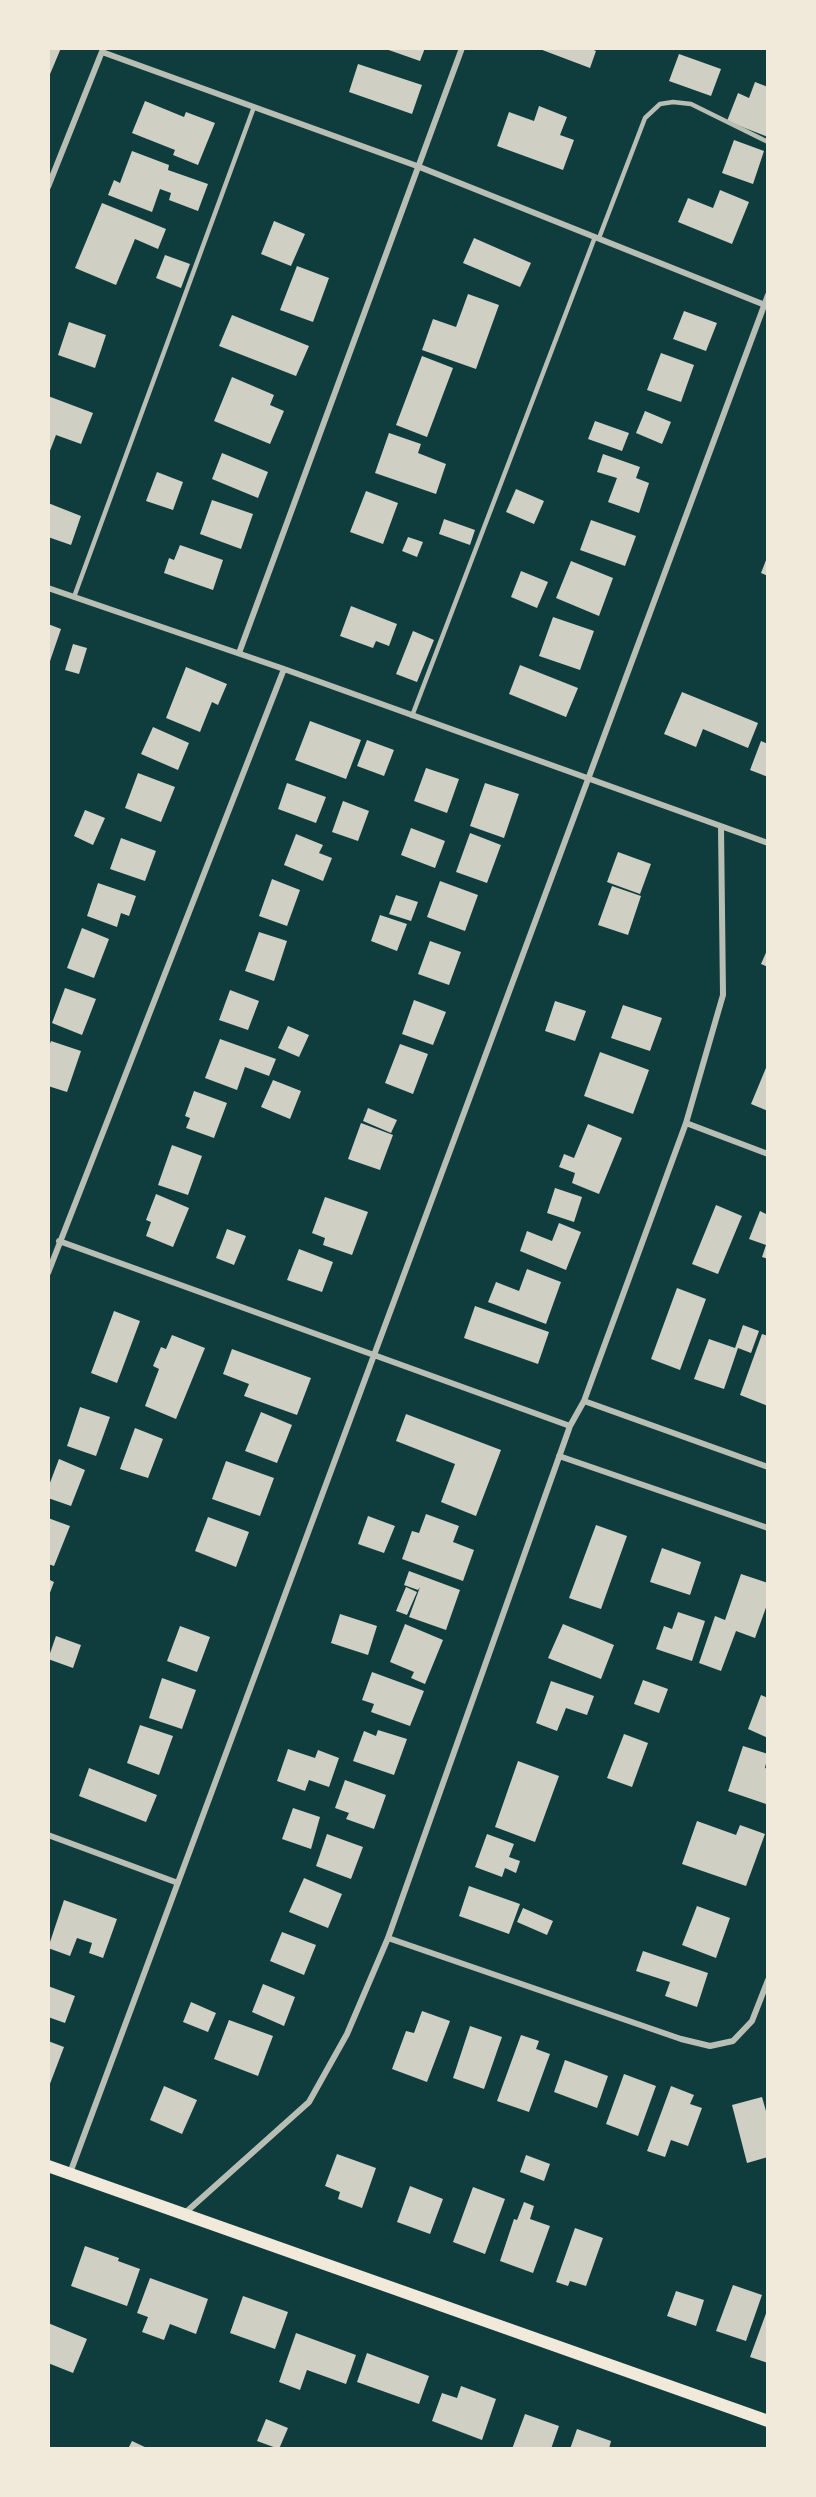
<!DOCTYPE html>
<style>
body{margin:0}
#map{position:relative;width:816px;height:2497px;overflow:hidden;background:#0f3d3e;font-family:"Source Sans 3",sans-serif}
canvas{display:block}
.frame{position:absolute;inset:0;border:50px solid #f1e9da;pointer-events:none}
</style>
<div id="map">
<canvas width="816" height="2497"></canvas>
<div class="frame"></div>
</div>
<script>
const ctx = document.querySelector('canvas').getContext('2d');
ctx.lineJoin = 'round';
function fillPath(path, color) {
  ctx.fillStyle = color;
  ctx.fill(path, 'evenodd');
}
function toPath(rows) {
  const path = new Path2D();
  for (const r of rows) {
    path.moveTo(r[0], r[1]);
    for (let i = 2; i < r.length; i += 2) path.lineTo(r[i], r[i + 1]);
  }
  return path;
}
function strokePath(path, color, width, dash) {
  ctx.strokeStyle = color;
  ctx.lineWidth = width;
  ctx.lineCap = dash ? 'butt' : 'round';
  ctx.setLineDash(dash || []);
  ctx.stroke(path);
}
const building = toPath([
 [48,48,61,48,48,79],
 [383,48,425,48,420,61],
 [537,48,589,48,596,51,590,68],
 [679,54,721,69,711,96,669,81],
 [358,64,422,85,412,114,349,92],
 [755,82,768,87,768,137,727,121,738,93,749,98],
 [145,101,184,117,186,112,215,123,198,165,173,155,175,150,132,133],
 [539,106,567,117,560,135,574,140,563,170,497,146,509,112,534,121],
 [734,140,764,151,753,184,722,173],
 [132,151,169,165,168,170,208,184,198,211,169,200,171,193,160,189,152,212,108,195,114,180,120,183],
 [720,190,749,202,732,244,678,222,688,198,713,208],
 [102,203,166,229,158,249,135,239,116,285,75,268],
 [274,221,305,234,291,266,261,254],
 [474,238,531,263,520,287,463,263],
 [165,255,190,264,181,288,156,278],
 [297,266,329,278,313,322,280,310],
 [468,294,499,305,476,369,422,350,433,319,456,327],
 [684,311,717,323,706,351,673,339],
 [232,315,309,346,296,376,219,346],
 [69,322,106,335,95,368,58,355],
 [661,353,694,365,681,402,647,390],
 [422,356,453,368,427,437,396,425],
 [232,377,274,395,270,405,284,411,270,444,214,421],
 [48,396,93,413,81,444,56,435,48,456],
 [645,411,671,422,662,444,636,433],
 [595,421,629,433,622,451,588,439],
 [389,433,421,444,418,453,446,464,436,494,375,473],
 [222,453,268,472,258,498,212,479],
 [603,454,640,467,636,478,649,483,639,513,608,502,617,478,597,472],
 [157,472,183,482,173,510,146,501],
 [516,489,544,501,534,524,506,512],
 [366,491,398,503,383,544,350,532],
 [212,500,253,514,241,549,200,534],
 [48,503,81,516,71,545,48,537],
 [444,519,475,530,470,545,439,534],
 [591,520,636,536,625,566,580,550],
 [408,537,423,542,417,557,402,551],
 [180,545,223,560,213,590,164,573,169,558,174,560],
 [768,555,768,576,761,573],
 [571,561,613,578,599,616,556,598],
 [521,571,548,582,537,608,511,597],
 [351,606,397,624,389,646,376,641,373,648,340,636],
 [553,617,594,631,580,670,539,656],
 [48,624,61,629,50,661,48,660],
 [413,631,434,640,417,682,396,674],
 [73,644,87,648,79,674,65,670],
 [520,665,578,688,566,717,509,694],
 [186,667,227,684,218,705,212,702,200,732,166,718],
 [682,692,758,723,748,748,703,729,696,747,664,734],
 [310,721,361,740,346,779,295,760],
 [153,727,189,743,178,770,141,754],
 [367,740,394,750,384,776,357,766],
 [761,741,768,744,768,777,750,770],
 [426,768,459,779,447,813,414,801],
 [138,773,175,787,161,822,125,808],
 [287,783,326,797,316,823,278,809],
 [485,783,519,794,504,838,470,826],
 [343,801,369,811,358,841,332,832],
 [85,810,105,818,93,845,74,836],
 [411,828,445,841,435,868,401,855],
 [470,833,501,845,487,883,456,872],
 [296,834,323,845,319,853,332,858,323,881,284,865],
 [121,838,156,851,145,881,110,869],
 [618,852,651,864,640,894,607,882],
 [272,879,300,890,287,926,259,916],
 [440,881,478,895,465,931,427,917],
 [98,883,136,896,129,916,121,913,117,927,87,916],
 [612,886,641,896,628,935,598,925],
 [396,895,418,902,411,921,389,914],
 [380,915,407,924,397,951,371,941],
 [82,928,109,939,94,978,67,968],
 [259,932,287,941,274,981,245,971],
 [430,941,461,952,449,985,418,974],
 [768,948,768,967,761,964],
 [65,988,96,999,82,1035,52,1023],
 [230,990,259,1001,248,1030,219,1020],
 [414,1000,446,1012,433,1045,402,1034],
 [555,1001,586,1011,575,1041,545,1031],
 [623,1005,662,1018,650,1051,611,1038],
 [288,1026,309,1035,299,1057,278,1048],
 [220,1039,276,1059,269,1076,245,1067,237,1090,205,1078],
 [51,1041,81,1051,67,1092,48,1086,48,1049],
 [400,1044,428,1054,413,1094,385,1083],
 [600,1052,649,1070,633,1114,584,1096],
 [768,1063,768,1111,751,1104],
 [273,1080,301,1091,290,1119,261,1107],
 [194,1091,227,1103,214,1138,186,1128,190,1118,185,1116],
 [368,1108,397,1120,391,1133,363,1121],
 [361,1123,393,1135,380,1170,348,1159],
 [588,1124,622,1138,599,1194,572,1183,575,1173,559,1167,564,1154,574,1158],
 [172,1145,202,1156,188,1195,158,1185],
 [555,1188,582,1197,574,1222,547,1213],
 [156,1194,189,1208,173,1247,146,1236,151,1222,146,1220],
 [325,1197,368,1212,352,1255,323,1245,325,1238,312,1233],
 [716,1205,742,1216,718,1274,692,1264],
 [760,1211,768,1215,768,1259,762,1257,766,1245,749,1239],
 [559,1223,581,1232,566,1270,520,1251,527,1231,552,1241],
 [227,1229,246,1236,234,1265,216,1258],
 [299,1249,333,1262,322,1292,287,1280],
 [527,1269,561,1282,546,1324,488,1302,496,1282,519,1291],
 [677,1288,706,1299,680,1370,651,1359],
 [475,1306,549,1332,538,1364,464,1338],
 [114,1311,140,1321,117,1383,91,1373],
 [743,1325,759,1331,751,1353,738,1348,724,1389,694,1379,709,1339,735,1348],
 [762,1334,768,1336,768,1406,740,1395],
 [172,1335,205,1348,176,1419,145,1406,159,1369,153,1366,161,1347,166,1349],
 [232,1349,311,1378,297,1415,244,1396,249,1384,223,1374],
 [80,1407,110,1417,96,1456,67,1446],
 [261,1412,292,1425,277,1463,245,1451],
 [406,1414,501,1450,476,1516,441,1502,455,1464,396,1441],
 [135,1428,163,1439,148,1478,120,1469],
 [59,1459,85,1470,71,1506,48,1498,48,1488],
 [226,1461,274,1478,260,1516,212,1499],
 [426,1514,459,1526,453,1542,474,1550,463,1581,402,1559,412,1531,419,1533],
 [368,1516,395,1526,384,1553,358,1544],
 [208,1517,249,1532,236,1567,195,1551],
 [48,1518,70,1526,54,1566,48,1564],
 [596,1525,627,1536,601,1609,569,1598],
 [662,1548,701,1562,690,1595,650,1582],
 [409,1571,460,1590,446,1630,409,1617,420,1587,418,1590,404,1585],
 [741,1574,768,1583,768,1602,755,1638,736,1631,721,1671,699,1663,715,1616,725,1620],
 [48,1579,54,1582,48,1598],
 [406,1587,417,1592,407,1615,396,1611],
 [678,1612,705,1621,692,1661,656,1649,664,1626,672,1629],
 [340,1614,377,1626,368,1655,331,1643],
 [405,1624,443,1640,425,1684,411,1678,414,1672,390,1662],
 [563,1624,614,1645,601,1679,548,1658],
 [180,1626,210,1637,197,1672,167,1661],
 [56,1636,81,1645,73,1668,48,1659],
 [372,1672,424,1691,410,1726,371,1712,374,1704,362,1700],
 [162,1678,196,1690,182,1729,149,1718],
 [643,1680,668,1689,659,1713,634,1704],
 [551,1681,594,1696,587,1715,566,1708,557,1731,536,1723],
 [761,1695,768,1698,768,1738,748,1729],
 [140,1725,173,1736,159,1775,127,1763],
 [378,1730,407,1739,394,1775,353,1761,364,1731,376,1736],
 [624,1734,648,1743,632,1787,607,1778],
 [743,1746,768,1754,765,1768,768,1769,766,1804,728,1791],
 [288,1749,315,1758,318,1750,339,1758,329,1787,309,1780,305,1791,277,1781],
 [518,1761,559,1776,535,1842,495,1827],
 [89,1768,157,1795,146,1822,79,1796],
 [345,1780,386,1795,374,1829,346,1819,349,1813,335,1808],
 [293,1808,320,1817,311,1849,282,1839],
 [697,1821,736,1835,740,1825,765,1834,746,1886,682,1864],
 [327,1834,363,1847,351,1879,316,1866],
 [487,1834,514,1844,509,1857,520,1861,516,1873,505,1868,502,1877,475,1867],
 [304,1878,342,1894,328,1928,289,1912],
 [469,1886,520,1904,509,1934,459,1916],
 [64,1900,117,1919,103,1958,89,1953,92,1943,77,1938,70,1956,48,1948],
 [697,1906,730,1918,716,1958,682,1945],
 [523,1908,553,1921,547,1935,517,1922],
 [282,1932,316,1945,304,1975,270,1961],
 [643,1951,708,1973,697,2007,665,1996,670,1982,636,1971],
 [263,1984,295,1997,284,2026,252,2012],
 [48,1986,75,1996,65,2023,48,2017],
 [191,2002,216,2013,208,2032,183,2022],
 [422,2011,450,2021,427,2082,392,2069,406,2031,414,2033],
 [229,2020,273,2036,258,2076,214,2059],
 [470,2026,502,2037,484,2089,453,2078],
 [521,2035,539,2041,536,2049,550,2054,529,2112,497,2101],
 [48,2041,64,2047,48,2089],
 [565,2060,608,2076,597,2108,554,2092],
 [624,2074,656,2086,638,2136,606,2124],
 [164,2086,197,2100,182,2134,150,2120],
 [671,2086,694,2095,690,2104,702,2108,688,2146,671,2140,665,2157,647,2151],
 [762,2097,768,2118,768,2157,747,2163,732,2105],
 [337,2154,376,2168,362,2208,338,2199,340,2192,325,2186],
 [526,2155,550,2164,544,2181,520,2172],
 [410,2186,443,2199,430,2234,397,2222],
 [473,2187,505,2199,485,2254,453,2242],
 [524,2202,534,2206,530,2219,550,2226,533,2273,500,2261,514,2219,517,2220],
 [575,2228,603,2238,586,2286,570,2281,568,2286,556,2282],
 [85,2246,119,2258,118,2261,140,2269,127,2306,71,2286],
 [150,2278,208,2299,196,2334,170,2324,164,2340,142,2332,148,2317,137,2313],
 [733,2285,762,2295,746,2341,716,2331],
 [676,2291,704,2300,696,2326,667,2316],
 [243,2296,288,2312,275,2349,230,2333],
 [768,2308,768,2363,750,2357],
 [48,2323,87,2339,73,2373,48,2363],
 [296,2333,356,2355,346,2384,307,2370,300,2390,279,2382],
 [367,2353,429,2376,419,2404,357,2382],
 [461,2386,496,2399,482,2440,432,2421,442,2393,457,2398],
 [525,2414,559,2426,551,2449,512,2449],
 [266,2419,288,2428,279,2449,257,2441],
 [577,2429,611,2441,609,2449,570,2449],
 [132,2441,149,2449,128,2449]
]);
const service = toPath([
 [599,238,645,118,660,104,673,102,691,104,768,142],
 [74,597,254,107],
 [412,716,595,237]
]);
const minor = toPath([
 [102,52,417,166,765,305],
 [48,187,103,49],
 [48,588,284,669,768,843],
 [239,653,462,48],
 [686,1123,768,1154],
 [59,1241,570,1426],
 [48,1273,284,669],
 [584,1401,768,1467],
 [559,1456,768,1528],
 [48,1835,178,1883],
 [388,1938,681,2039,710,2046,733,2041,752,2021,768,1980],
 [70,2173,768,295],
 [185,2213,309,2102,347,2034,388,1938,570,1426,584,1401,686,1123,723,995,721,827]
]);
const secondary = toPath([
 [48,2166,768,2421]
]);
fillPath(building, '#cfcfc3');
strokePath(service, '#b8beb3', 4.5);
strokePath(minor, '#b8beb3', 6);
strokePath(secondary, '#f1e9da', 12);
</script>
